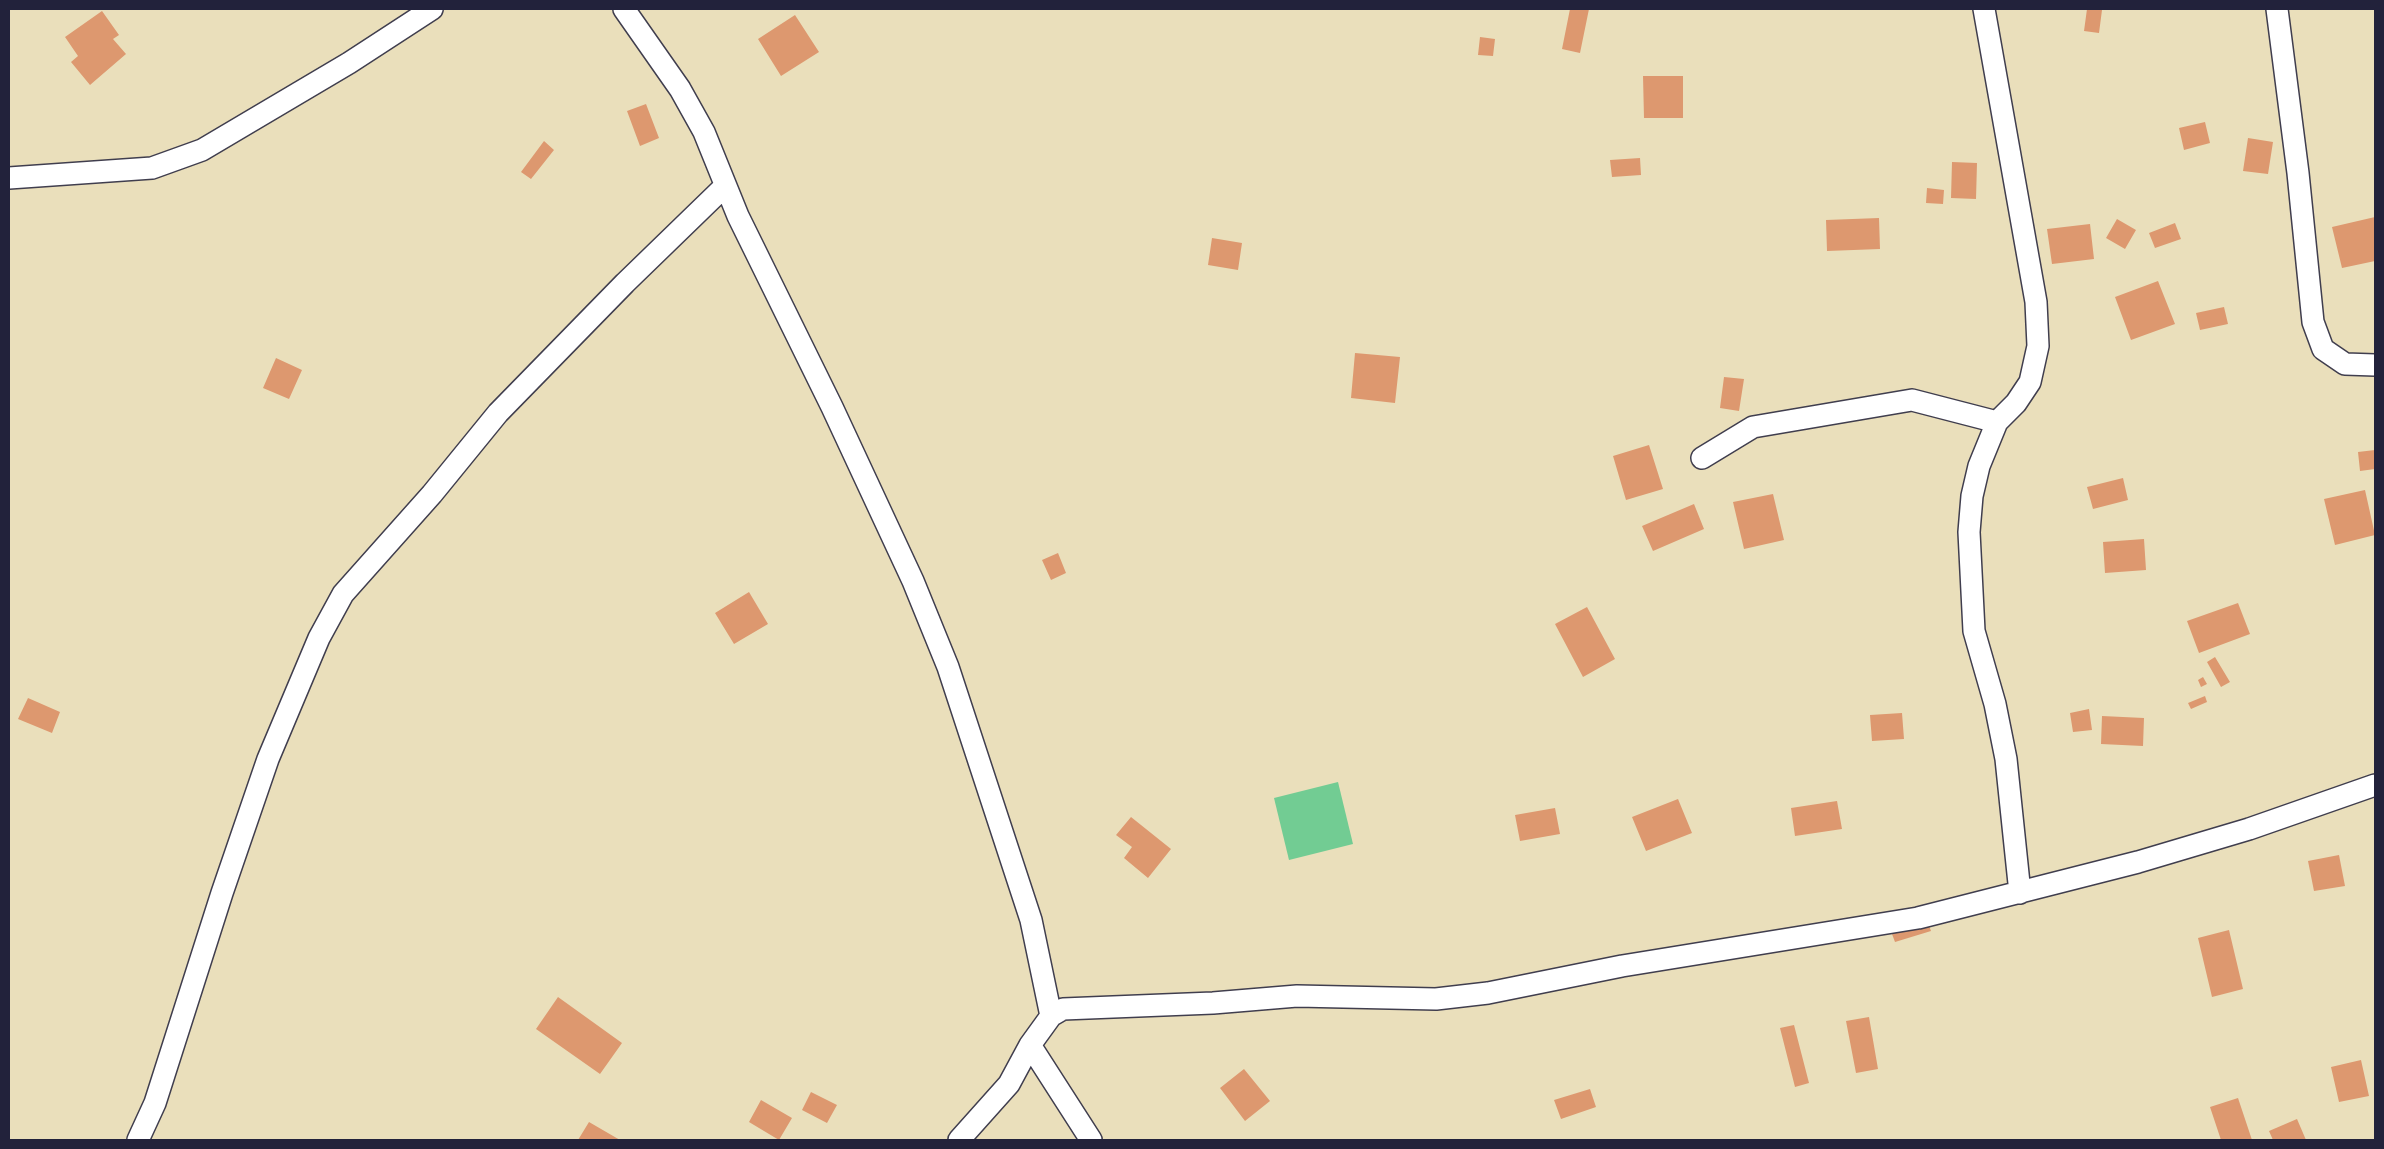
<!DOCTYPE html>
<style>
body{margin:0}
#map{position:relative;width:2384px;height:1149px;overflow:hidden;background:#eadfbb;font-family:"IM FELL DW Pica",serif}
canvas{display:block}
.frame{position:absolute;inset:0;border:10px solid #22223b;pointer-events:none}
</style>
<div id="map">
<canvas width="2384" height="1149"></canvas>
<div class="frame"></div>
</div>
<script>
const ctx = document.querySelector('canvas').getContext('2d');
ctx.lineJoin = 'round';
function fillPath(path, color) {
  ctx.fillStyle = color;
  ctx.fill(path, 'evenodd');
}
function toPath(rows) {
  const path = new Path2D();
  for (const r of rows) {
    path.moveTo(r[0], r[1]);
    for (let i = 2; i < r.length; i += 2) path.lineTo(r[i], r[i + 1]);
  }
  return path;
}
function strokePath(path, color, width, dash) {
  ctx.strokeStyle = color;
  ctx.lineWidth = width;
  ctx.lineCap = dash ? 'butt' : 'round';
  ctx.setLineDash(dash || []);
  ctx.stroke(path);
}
const green = toPath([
 [1338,782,1353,844,1289,860,1274,798]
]);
const building = toPath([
 [1570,9,1589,9,1580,53,1562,49],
 [2087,9,2102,10,2099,33,2084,31],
 [102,11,119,35,113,39,126,54,90,85,71,62,78,56,65,37],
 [795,15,819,52,781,76,758,39],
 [1480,37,1495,39,1493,56,1478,55],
 [1643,76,1683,76,1683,118,1644,118],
 [646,104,659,138,640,146,627,111],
 [2205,122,2210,143,2184,150,2179,128],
 [2248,138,2273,142,2268,174,2243,171],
 [544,141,554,150,531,179,521,172],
 [1640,158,1641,175,1612,177,1610,160],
 [1952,162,1977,163,1976,199,1951,198],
 [1927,188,1944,190,1943,204,1926,203],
 [2375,217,2375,261,2342,268,2332,227],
 [1879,218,1880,249,1827,251,1826,220],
 [2117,219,2136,230,2125,249,2106,238],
 [2175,223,2181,239,2155,248,2149,233],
 [2090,224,2094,259,2052,264,2047,229],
 [1212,238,1242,243,1238,270,1208,265],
 [2158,281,2175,324,2131,340,2115,297],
 [2224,307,2228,324,2200,330,2196,313],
 [1355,353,1400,357,1395,403,1351,398],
 [276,358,302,370,289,399,263,388],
 [1724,377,1744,379,1739,411,1720,408],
 [1649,445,1663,489,1626,500,1613,456],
 [2375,450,2375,469,2360,471,2358,452],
 [2123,478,2128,500,2093,509,2087,487],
 [2365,490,2375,535,2335,545,2324,499],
 [1773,494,1784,540,1744,549,1733,502],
 [1694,504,1704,529,1653,551,1642,526],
 [2144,539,2146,570,2105,573,2103,542],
 [1058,553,1066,573,1051,580,1042,560],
 [749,592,768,624,734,644,715,613],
 [2238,603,2250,634,2199,653,2187,621],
 [1587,607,1615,659,1583,677,1555,624],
 [2215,657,2230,682,2221,687,2207,662],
 [2203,677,2207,684,2201,687,2198,680],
 [2205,696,2207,702,2191,709,2188,703],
 [28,698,60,712,52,733,18,719],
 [2089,709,2092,730,2073,732,2070,713],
 [1902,713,1904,739,1872,741,1870,715],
 [2102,716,2144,718,2143,746,2101,744],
 [1678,799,1692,833,1646,851,1632,817],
 [1837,801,1842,829,1795,836,1791,808],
 [1555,808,1560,834,1520,841,1515,815],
 [1131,817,1171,849,1148,878,1124,858,1132,847,1116,835],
 [2339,855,2345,886,2314,891,2308,861],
 [1928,923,1931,931,1895,942,1892,934],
 [2229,930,2243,989,2212,997,2198,938],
 [558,997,622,1043,600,1074,536,1029],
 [1869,1017,1878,1069,1856,1073,1846,1021],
 [1794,1025,1809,1083,1795,1087,1780,1028],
 [2361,1060,2369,1096,2339,1102,2331,1067],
 [1244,1069,1270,1101,1245,1121,1220,1088],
 [1590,1089,1596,1107,1561,1119,1554,1100],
 [811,1092,837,1105,827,1123,802,1110],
 [2238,1098,2252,1140,2221,1140,2210,1107],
 [761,1100,792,1118,779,1140,749,1122],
 [2297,1119,2306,1140,2273,1140,2269,1131],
 [589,1122,620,1140,578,1140]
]);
const street = toPath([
 [624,9,680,89,704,132,738,216,832,407,913,581,948,667,1031,920,1051,1016],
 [1984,9,2036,302,2038,346,2030,382,2016,403,1997,422,1979,466,1972,496,1969,532,1974,631,1995,704,2006,759,2020,893],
 [2277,9,2298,173,2313,322,2323,349,2345,364,2375,365],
 [9,178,152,168,202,150,349,63,432,9],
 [1702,458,1753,427,1912,400,1997,422],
 [1030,1045,1091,1140],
 [138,1140,155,1103,222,893,268,759,319,638,343,594,432,494,498,413,625,283,725,186],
 [959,1140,1009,1084,1030,1045,1051,1016,1063,1009,1213,1003,1297,996,1436,999,1488,993,1622,966,1918,918,2138,862,2249,829,2375,785]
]);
fillPath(green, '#72cc93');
fillPath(building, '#dd986f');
strokePath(street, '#403e4e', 24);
strokePath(street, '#fff', 21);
</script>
